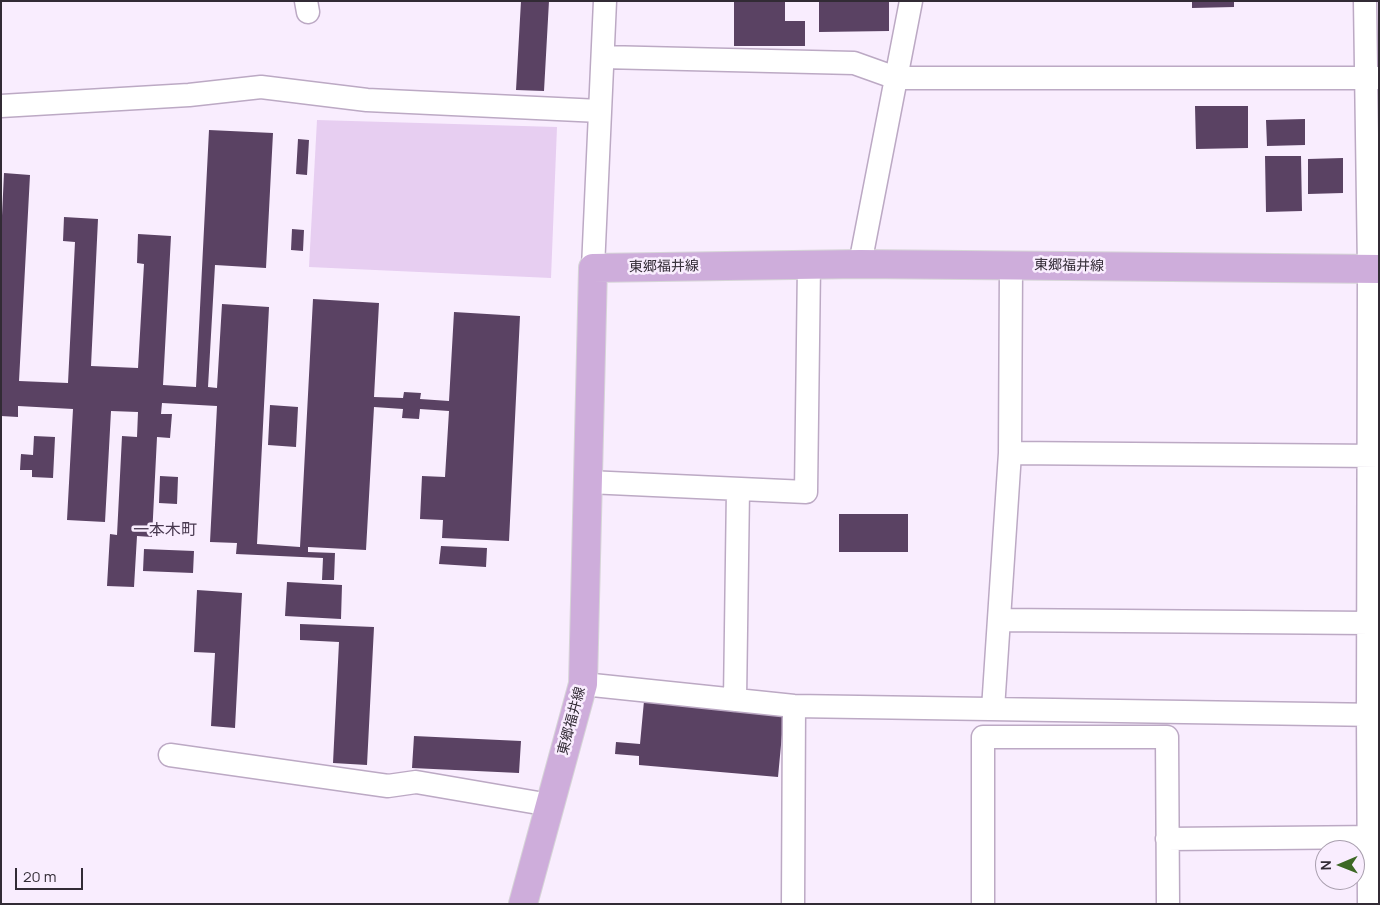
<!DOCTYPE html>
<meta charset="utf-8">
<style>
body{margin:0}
#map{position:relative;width:1380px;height:905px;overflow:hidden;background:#f9edfe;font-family:Manrope,sans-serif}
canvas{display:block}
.frame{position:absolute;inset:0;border:2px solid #322b35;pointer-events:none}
.north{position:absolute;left:1315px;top:840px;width:50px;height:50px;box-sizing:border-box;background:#f9edfe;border:1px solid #a99fae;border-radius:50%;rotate:269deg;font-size:14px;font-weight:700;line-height:20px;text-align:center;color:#322b35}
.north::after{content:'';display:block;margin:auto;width:18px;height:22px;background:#3d6825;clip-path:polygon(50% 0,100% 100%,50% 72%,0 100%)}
.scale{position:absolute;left:15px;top:868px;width:68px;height:22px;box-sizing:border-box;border:2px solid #322b35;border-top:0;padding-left:6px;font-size:15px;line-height:18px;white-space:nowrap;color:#322b35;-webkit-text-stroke:4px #f9edfe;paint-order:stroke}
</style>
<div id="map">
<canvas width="1380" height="905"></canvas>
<div class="frame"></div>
<div class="north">N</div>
<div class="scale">20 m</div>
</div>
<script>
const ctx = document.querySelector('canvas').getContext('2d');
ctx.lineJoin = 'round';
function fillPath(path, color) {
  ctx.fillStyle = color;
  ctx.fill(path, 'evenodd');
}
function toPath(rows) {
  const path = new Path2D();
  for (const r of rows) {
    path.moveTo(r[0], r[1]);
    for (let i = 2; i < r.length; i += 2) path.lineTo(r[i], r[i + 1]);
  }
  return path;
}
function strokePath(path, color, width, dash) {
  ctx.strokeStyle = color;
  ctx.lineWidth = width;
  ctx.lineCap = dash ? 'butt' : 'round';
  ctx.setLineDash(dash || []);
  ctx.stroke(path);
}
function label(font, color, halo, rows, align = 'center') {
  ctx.font = font + ' Manrope,"Noto Sans JP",sans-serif';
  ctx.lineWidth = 5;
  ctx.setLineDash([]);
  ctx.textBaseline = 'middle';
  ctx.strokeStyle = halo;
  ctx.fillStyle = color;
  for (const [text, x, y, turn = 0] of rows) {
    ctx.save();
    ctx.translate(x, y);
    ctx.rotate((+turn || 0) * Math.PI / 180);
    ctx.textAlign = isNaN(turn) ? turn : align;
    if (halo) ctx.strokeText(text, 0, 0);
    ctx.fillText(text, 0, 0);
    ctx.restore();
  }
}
const green = toPath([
 [317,120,557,127,551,278,309,267]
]);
const building = toPath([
 [521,1,549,1,544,91,516,90],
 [734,1,785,1,785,21,805,21,805,46,734,46],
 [819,1,889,1,889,31,819,32],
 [1192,1,1234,1,1234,7,1192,8],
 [1195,106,1248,106,1248,148,1196,149],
 [1305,119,1305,145,1267,146,1266,120],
 [209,130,273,133,266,268,215,265,208,387,217,388,222,304,269,307,257,544,300,547,313,299,379,303,374,397,403,398,404,392,421,393,420,399,449,401,454,312,520,316,509,541,442,538,443,520,420,519,422,476,445,477,449,411,420,409,419,419,402,418,403,409,374,407,366,550,308,547,308,552,335,553,334,580,322,580,323,558,236,554,237,543,210,542,217,406,162,403,161,414,172,414,170,438,157,437,152,537,137,536,134,587,107,586,110,534,117,535,122,436,137,437,138,412,111,411,105,522,67,520,73,409,18,406,18,417,1,416,1,237,4,173,30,175,19,381,68,383,75,242,63,241,64,217,98,219,91,366,138,368,144,264,137,263,138,234,171,236,163,385,196,387],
 [298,139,309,140,307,175,296,174],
 [1265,156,1301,156,1302,211,1266,212],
 [1343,158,1343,193,1308,194,1308,159],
 [292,229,304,230,303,251,291,250],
 [270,405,298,407,296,447,268,445],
 [34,436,55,437,53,478,32,477,32,470,20,470,21,454,33,455],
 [160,476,178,477,177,504,159,503],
 [839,514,908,514,908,552,839,552],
 [441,546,487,548,486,567,439,564],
 [144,549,194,551,193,573,143,571],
 [287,582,342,585,341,619,285,616],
 [197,590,242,593,235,728,211,726,215,653,194,652],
 [300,624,374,627,367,765,333,763,339,642,300,640],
 [644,701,784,713,778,777,639,765,639,756,615,754,616,742,640,744],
 [414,736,521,741,519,773,412,768]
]);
const minor = toPath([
 [306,1,308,12],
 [1365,1,1369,269,1368,715,1369,904],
 [603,57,854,63,896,78,1379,78],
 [1,106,189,95,261,87,367,100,600,111],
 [860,264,911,1],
 [593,268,605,1],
 [1010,453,1379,456],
 [588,482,806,492,809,265],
 [999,620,1369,623],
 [583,684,794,706,1379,715],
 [735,700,738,489],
 [993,709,1010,453,1011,266],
 [170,755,388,786,416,782,550,805],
 [1167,839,1379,837],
 [793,904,794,706],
 [983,904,983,737,1167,737,1168,904]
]);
const major = toPath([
 [523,904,583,684,593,268,860,264,1379,269]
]);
const streetNames = [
 ["東郷福井線",1069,266,1],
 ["東郷福井線",664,267,-1],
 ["東郷福井線",572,721,-75]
];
const quarterNames = [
 ["一本木町",165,531]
];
fillPath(green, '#e7cef1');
fillPath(building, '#5a4263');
strokePath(minor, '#bca9c4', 25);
strokePath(major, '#d6d5d7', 30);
strokePath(minor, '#fff', 22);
strokePath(major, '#ceaddb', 28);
label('14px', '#322b35', '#f9edfe', streetNames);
label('16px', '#48384f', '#f9edfe', quarterNames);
</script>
